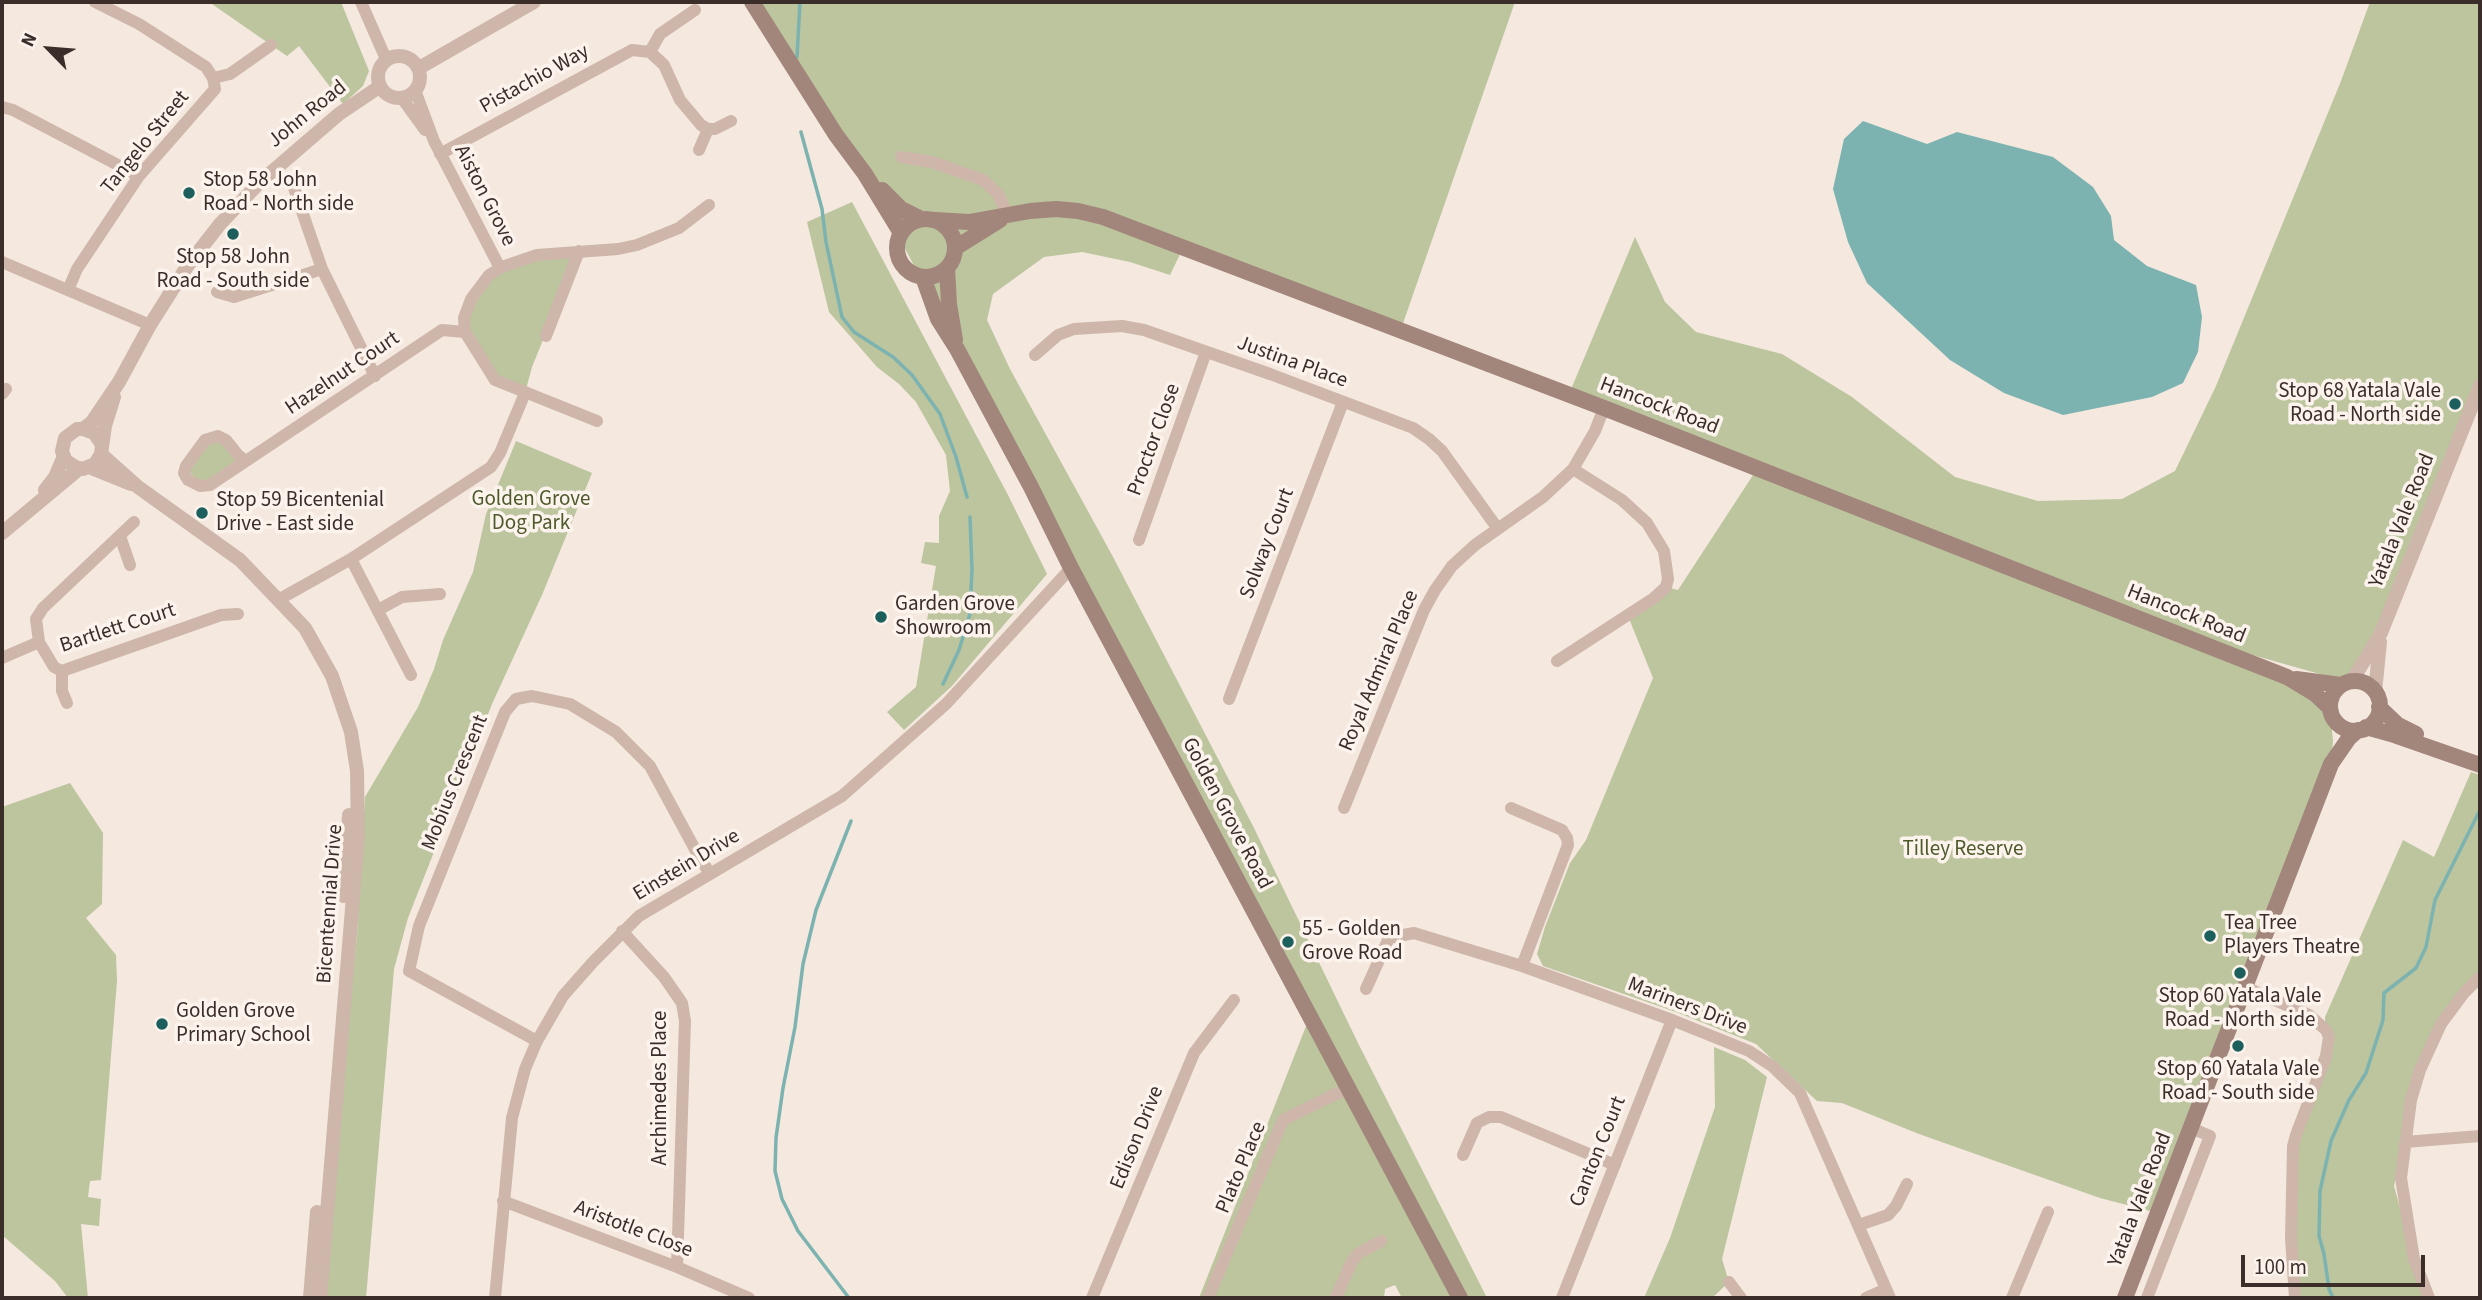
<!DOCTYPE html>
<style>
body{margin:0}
#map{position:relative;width:2482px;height:1300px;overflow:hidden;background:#f4e8df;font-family:"Source Sans 3",sans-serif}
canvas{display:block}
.frame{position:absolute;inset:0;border:4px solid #3b2d2a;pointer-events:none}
.north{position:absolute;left:14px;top:14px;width:70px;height:70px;-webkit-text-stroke:5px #fbf3ec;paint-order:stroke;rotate:295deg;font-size:19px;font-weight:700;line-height:28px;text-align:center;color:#3b2d2a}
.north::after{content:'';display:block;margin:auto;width:24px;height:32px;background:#3b2d2a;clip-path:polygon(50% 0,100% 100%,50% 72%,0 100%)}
.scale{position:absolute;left:2241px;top:1255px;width:184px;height:32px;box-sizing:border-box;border:4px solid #3b2d2a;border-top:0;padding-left:9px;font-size:21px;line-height:24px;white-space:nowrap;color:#3b2d2a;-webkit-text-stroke:5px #fbf3ec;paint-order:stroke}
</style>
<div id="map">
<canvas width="2482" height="1300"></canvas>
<div class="frame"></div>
<div class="north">N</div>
<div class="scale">100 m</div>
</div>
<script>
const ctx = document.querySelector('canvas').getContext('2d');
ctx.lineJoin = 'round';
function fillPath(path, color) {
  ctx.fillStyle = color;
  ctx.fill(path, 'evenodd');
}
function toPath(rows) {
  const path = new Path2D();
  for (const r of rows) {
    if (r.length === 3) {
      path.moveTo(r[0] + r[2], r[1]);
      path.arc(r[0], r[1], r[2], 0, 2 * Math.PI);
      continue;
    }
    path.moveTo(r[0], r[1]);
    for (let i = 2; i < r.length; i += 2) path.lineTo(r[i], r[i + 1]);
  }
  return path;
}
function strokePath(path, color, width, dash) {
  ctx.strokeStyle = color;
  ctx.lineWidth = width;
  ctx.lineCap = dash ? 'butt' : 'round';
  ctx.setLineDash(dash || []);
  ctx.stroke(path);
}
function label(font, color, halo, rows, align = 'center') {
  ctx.font = font + ' "Source Sans 3",sans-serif';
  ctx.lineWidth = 7;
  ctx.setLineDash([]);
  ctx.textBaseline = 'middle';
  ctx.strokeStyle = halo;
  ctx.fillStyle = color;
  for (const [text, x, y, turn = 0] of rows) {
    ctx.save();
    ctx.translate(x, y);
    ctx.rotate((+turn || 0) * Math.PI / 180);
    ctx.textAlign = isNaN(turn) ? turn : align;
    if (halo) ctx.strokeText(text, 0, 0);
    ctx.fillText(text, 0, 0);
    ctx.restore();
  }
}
const green = toPath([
 [209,2,341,2,369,71,363,86,343,104,299,46,287,56],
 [759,2,1515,2,1401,329,1183,248,1170,275,1130,262,1082,252,1044,257,993,294,987,320,1010,369,1112,555,1253,826,1357,1041,1487,1298,1402,1298,1395,1285,1385,1289,1384,1298,1199,1298,1310,1016,891,222],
 [2370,2,2480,2,2480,386,2379,649,2348,682,2182,635,2287,677,2330,708,2333,742,2331,764,2158,1213,2100,1198,1919,1134,1842,1103,1817,1101,1756,1044,1676,1012,1543,966,1537,954,1545,927,1570,863,1586,840,1653,678,1628,616,1666,587,1678,590,1757,469,1569,394,1635,237,1665,302,1696,332,1782,354,1852,397,1955,477,2038,501,2122,499,2175,471,2216,386,2341,81],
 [852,202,1008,495,1047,574,952,686,904,730,887,712,916,687,936,566,921,563,925,542,939,543,939,516,950,491,946,455,916,402,899,384,877,367,829,312,807,222],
 [579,251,532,367,525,393,495,380,465,332,471,299,502,267],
 [218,436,246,461,200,486,186,466],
 [516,441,592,473,542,595,492,704,408,918,394,969,366,1298,321,1298,357,935,365,797,418,707,434,669,443,640,473,572,486,514],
 [2471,772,2480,775,2480,977,2457,1003,2420,1070,2394,1186,2414,1259,2430,1298,2295,1298,2293,1146,2326,1056,2325,1017,2403,840,2434,857],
 [70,783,103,833,102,904,86,918,116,955,117,981,101,1180,90,1181,88,1197,101,1199,99,1226,81,1224,88,1298,68,1298,55,1281,2,1235,2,807],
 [1714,1047,1745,1060,1767,1077,1722,1259,1729,1282,1712,1298,1644,1298,1670,1238,1715,1107]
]);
const water = toPath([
 [1863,121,1927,144,1957,132,2053,157,2093,187,2111,216,2114,240,2147,266,2196,285,2202,317,2198,352,2183,383,2152,397,2063,415,2004,393,1950,360,1867,283,1848,242,1833,189,1844,139]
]);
const stream = toPath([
 [797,57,800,2],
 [801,132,822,209,826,242,842,317,854,332,893,357,912,375,940,414,956,457,967,497],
 [943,684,959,650,970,614,972,569,970,517],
 [849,1298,798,1231,782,1199,775,1171,776,1138,783,1088,795,1027,803,964,816,910,851,821],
 [2333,1298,2329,1289,2324,1254,2319,1236,2320,1191,2331,1141,2349,1100,2366,1073,2383,1020,2384,993,2416,968,2426,947,2435,900,2480,810]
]);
const minor = toPath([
 [95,2,139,24,206,67,213,78],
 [361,2,386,59],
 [650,52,660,34,695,10],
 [415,90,434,141,500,268],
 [401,97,425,130],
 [2,107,13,110,139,176],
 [699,150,708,129],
 [440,154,632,50,650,52,664,65,680,100,701,125,708,129,715,129,731,121],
 [901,157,932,162,983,180,998,194,1008,216],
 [294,188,322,269,375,376],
 [2,262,150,325],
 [68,290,77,269,139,176,215,89,213,78,230,74,271,45],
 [217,292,234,297,322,269],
 [546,336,579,251],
 [1035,355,1058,335,1074,329,1122,326,1144,330,1270,374,1413,428,1429,439,1442,451,1498,529],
 [2,394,6,389],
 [597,421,495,380,465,332,464,318,471,299,489,275,502,267,537,255,618,249,637,245,679,228,709,205],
 [246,461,210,485,200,486,188,480,184,473,186,466,205,440,218,436,226,440,238,455,246,461,442,330,465,332],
 [134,522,43,608,36,619,39,642,54,667,62,671,221,615,238,614],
 [120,536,130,565],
 [1139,540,1206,352],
 [351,559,411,675],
 [278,600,351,559,491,467,500,453,525,393],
 [378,610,402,597,440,594],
 [2,658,39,642],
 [1557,661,1654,598,1666,587,1668,579,1664,551,1647,523,1622,500,1573,469],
 [62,671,62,691,67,703],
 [1229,699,1343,402],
 [1344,808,1424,610,1435,590,1452,566,1475,545,1543,497,1573,469,1595,431,1604,408],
 [1511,808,1562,830,1567,838,1568,845,1522,966],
 [622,931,664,977,682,1003,685,1021,677,1267],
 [2245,987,2309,1015,2326,1030,2329,1037,2326,1056,2296,1135,2293,1146,2291,1238,2295,1298],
 [1366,989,1389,938,1414,933,1522,966,1672,1020,1749,1051,1772,1066,1800,1093,1890,1298],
 [537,1041,409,971,419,926,505,712,516,699,532,696,570,704,616,732,650,766,697,853,710,874],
 [2405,1142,2480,1136],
 [1463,1155,1477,1123,1489,1117,1501,1117,1615,1165],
 [503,1201,677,1267,749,1298],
 [1859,1225,1888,1215,1896,1206,1907,1184],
 [1729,1282,1741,1298],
 [495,1298,512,1118,525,1069,537,1041,563,996,593,962,639,916,842,796,946,704,1071,568],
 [1092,1298,1194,1053,1234,1000],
 [1208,1298,1283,1120,1348,1088],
 [1336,1298,1352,1261,1359,1253,1381,1241],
 [1562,1298,1672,1020],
 [1866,1298,1886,1289],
 [2012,1298,2048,1212],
 [2147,1298,2210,1136,2191,1128],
 [2429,1298,2414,1259,2401,1178,2411,1100,2420,1070,2441,1024,2464,993,2480,977]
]);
const tertiary = toPath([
 [399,77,21],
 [419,68,534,2],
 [83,429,92,422,119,382,150,325,188,265,220,224,260,182,339,114,379,87],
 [101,443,94,433,83,429,77,429,65,438,62,451,65,460,77,468,83,469,95,464,101,454,105,426,114,397],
 [101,454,138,487,240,560,305,628,332,676,351,732,357,771,358,836,320,1298],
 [89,467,131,484],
 [45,490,55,477,64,456],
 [2,533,80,468],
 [2352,681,2381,633,2480,386],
 [2375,692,2380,642],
 [344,896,349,815],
 [310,1298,317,1212]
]);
const secondary = toPath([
 [752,2,836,135,865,174,901,233],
 [882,190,901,209,921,219],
 [926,248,29],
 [935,220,969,222,1030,211,1056,209,1078,211,1103,217,1604,408,2287,677,2315,694,2330,708],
 [955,248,1000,220],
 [947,268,949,304,955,340],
 [923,277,938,319,957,349,1031,487,1071,568,1460,1298],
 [2296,679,2341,685],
 [2355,706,25],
 [2379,707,2398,725,2416,734],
 [2366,727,2391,734,2480,765],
 [2125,1298,2331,764,2349,738,2358,730]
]);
const markers = [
 [189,193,7,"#1c5f5c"],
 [233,234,7,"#1c5f5c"],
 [2455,404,7,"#1c5f5c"],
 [202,513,7,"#1c5f5c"],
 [881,617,7,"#1c5f5c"],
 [2210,936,7,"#1c5f5c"],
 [1288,942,7,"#1c5f5c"],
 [2240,973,7,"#1c5f5c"],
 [162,1024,7,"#1c5f5c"],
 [2238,1046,7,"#1c5f5c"]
];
const streetNames = [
 ["Pistachio Way",535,80,-29],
 ["John Road",308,115,-39],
 ["Tangelo Street",146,143,-51],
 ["Aiston Grove",484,196,63],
 ["Justina Place",1292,363,20],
 ["Hazelnut Court",343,374,-34],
 ["Hancock Road",1659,407,21],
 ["Proctor Close",1155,440,-70],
 ["Yatala Vale Road",2403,521,-68],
 ["Solway Court",1268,544,-69],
 ["Hancock Road",2186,615,22],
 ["Bartlett Court",118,629,-18],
 ["Royal Admiral Place",1380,671,-67],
 ["Mobius Crescent",456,783,-68],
 ["Golden Grove Road",1226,814,62],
 ["Einstein Drive",687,866,-31],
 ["Bicentennial Drive",331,904,-86],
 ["Mariners Drive",1687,1007,21],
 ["Archimedes Place",661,1088,-90],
 ["Edison Drive",1138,1138,-68],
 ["Canton Court",1599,1152,-68],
 ["Plato Place",1242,1168,-67],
 ["Yatala Vale Road",2141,1200,-69],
 ["Aristotle Close",633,1230,21]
];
const poiNames = [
 ["Stop 58 John",203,181],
 ["Road - North side",203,205],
 ["Stop 58 John",233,258,"center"],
 ["Road - South side",233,282,"center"],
 ["Stop 68 Yatala Vale",2441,392,"right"],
 ["Road - North side",2441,416,"right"],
 ["Stop 59 Bicentenial",216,501],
 ["Drive - East side",216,525],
 ["Garden Grove",895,605],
 ["Showroom",895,629],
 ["Tea Tree",2224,924],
 ["Players Theatre",2224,948],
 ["55 - Golden",1302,930],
 ["Grove Road",1302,954],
 ["Stop 60 Yatala Vale",2240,997,"center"],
 ["Road - North side",2240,1021,"center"],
 ["Golden Grove",176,1012],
 ["Primary School",176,1036],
 ["Stop 60 Yatala Vale",2238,1070,"center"],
 ["Road - South side",2238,1094,"center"]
];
const parkNames = [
 ["Golden Grove",531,500],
 ["Dog Park",531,524],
 ["Tilley Reserve",1963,850]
];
fillPath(green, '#bcc59e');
fillPath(water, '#7cb3b0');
strokePath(stream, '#7cb3b0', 3.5);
strokePath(minor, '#ceb6aa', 12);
strokePath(tertiary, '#ceb6aa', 14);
strokePath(secondary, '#a2857b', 16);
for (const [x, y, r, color] of markers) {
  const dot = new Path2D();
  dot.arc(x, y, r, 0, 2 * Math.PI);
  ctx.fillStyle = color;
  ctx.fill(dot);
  strokePath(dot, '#fbf3ec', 2.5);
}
label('21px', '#3b2d2a', '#fbf3ec', streetNames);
label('21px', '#3b2d2a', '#fbf3ec', poiNames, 'left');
label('21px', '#4e5a2c', '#fbf3ec', parkNames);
</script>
